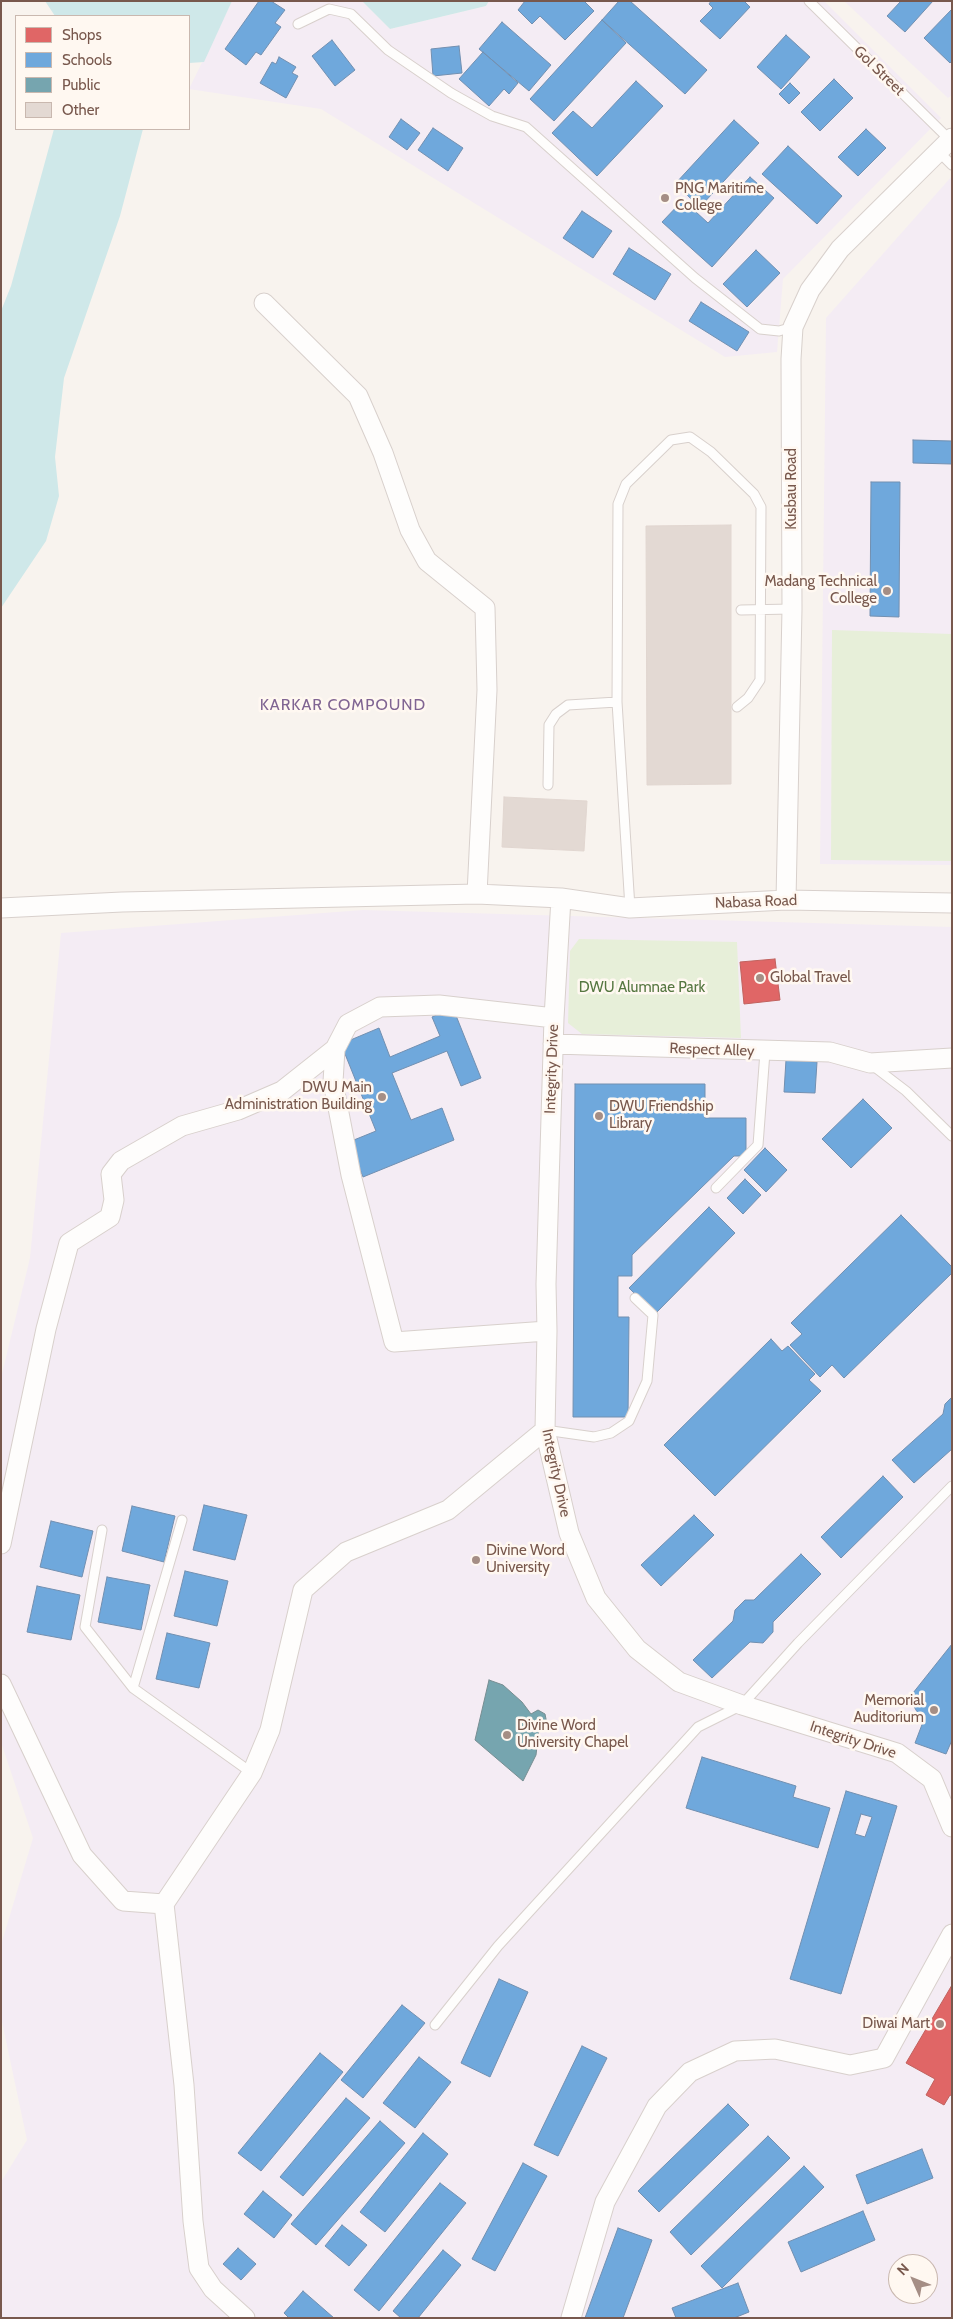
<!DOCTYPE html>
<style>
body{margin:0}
#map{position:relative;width:953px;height:2319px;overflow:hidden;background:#f8f3ee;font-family:Cabin,sans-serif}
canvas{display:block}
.frame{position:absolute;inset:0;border:2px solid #78584d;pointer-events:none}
.legend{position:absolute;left:15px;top:15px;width:175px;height:115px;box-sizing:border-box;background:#fff8f1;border:1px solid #c9b8af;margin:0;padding:6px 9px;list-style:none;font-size:15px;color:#78584d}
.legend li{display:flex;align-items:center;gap:10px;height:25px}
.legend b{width:25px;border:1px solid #c9b8af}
.north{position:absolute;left:888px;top:2254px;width:50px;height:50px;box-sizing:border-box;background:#fff8f1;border:1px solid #c9b8af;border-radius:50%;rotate:314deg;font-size:14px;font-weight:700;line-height:20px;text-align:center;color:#78584d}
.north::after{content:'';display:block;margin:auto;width:18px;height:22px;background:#a58e85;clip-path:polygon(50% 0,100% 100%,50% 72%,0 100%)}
</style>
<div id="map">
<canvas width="953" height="2319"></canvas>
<div class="frame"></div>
<ul class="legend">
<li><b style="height:14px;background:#e06666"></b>Shops</li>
<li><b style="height:14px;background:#6fa8dc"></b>Schools</li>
<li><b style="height:14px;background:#76a5af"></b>Public</li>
<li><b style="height:14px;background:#e3d9d3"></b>Other</li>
</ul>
<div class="north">N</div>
</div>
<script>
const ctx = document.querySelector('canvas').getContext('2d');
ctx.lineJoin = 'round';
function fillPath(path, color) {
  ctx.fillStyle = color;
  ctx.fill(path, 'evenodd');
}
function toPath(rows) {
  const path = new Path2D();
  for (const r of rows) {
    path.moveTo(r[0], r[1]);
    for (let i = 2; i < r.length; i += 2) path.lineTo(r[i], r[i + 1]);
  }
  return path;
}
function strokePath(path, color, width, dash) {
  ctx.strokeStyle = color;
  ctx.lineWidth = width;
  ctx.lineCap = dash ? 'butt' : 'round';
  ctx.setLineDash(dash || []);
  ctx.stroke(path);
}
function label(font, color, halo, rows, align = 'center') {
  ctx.font = font + ' Cabin,sans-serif';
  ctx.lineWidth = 5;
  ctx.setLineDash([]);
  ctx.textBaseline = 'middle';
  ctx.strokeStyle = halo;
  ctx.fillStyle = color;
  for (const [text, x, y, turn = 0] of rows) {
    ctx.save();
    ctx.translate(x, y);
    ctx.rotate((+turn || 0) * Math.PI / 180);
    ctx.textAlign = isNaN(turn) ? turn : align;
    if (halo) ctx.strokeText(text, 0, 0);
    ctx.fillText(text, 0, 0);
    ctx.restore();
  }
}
const education = toPath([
 [232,1,362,1,390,29,486,6,489,1,824,1,941,118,783,279,777,352,725,357,321,109,189,89],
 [844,1,952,1,952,95,948,98],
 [952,176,952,865,820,864,826,318],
 [363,910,952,927,952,2318,1,2318,1,2182,27,2140,1,2017,1,1945,33,1838,1,1742,1,1378,30,1258,61,933],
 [898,2264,928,2264,928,2294,898,2294]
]);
const green = toPath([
 [832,630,952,634,952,861,831,860],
 [579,939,737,942,741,1038,582,1034,568,1023,570,951]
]);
const water = toPath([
 [45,1,232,1,204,62,189,63,189,16,55,16],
 [362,1,489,1,486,6,390,29],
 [54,129,143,129,120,216,64,378,55,457,59,496,46,541,1,608,1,311,11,286]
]);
const shops = toPath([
 [775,959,780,1000,744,1004,740,962,775,959],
 [952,1985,952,2096,950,2095,944,2105,926,2095,935,2079,906,2063,952,1985]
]);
const schools = toPath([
 [259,1,271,1,285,10,275,23,281,27,261,55,256,52,246,65,225,49,259,1],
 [525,1,584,1,594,11,565,40,540,16,532,24,518,10,525,1],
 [619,1,630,1,707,70,685,94,602,20,619,1],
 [711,1,744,1,750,7,720,39,700,21,713,8,709,4,711,1],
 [901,1,933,1,905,32,887,16,901,1],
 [952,9,952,61,950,63,924,38,952,9],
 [602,20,626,43,554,121,530,99,602,20],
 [502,22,551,65,529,91,479,49,502,22],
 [786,35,810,57,781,89,757,67,786,35],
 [332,40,355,70,335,86,312,56,332,40],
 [459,46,462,73,433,76,431,49,459,46],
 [483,52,518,83,509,94,504,89,489,106,459,79,483,52],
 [279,57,296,67,292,73,298,76,286,98,260,83,272,62,276,64,279,57],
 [834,79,853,98,820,131,801,112,834,79],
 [636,81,663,106,597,176,552,133,573,111,592,128,636,81],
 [790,83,800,93,789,104,779,94,790,83],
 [401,119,420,133,407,150,389,137,401,119],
 [734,120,759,143,700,207,675,184,734,120],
 [433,128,463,148,448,171,418,150,433,128],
 [866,129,886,148,858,176,838,157,866,129],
 [788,146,842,196,817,224,762,174,788,146],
 [750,177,774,198,712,267,662,222,683,200,708,223,750,177],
 [582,211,612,231,593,258,563,238,582,211],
 [629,248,671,274,655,300,613,274,629,248],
 [756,250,780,273,747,307,723,284,756,250],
 [701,302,749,332,737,351,689,321,701,302],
 [913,440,952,441,952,464,913,463,913,440],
 [871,482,900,482,899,617,870,616,871,482],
 [453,1008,481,1078,461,1086,447,1051,392,1073,411,1120,442,1108,454,1140,363,1177,349,1142,376,1131,341,1044,379,1028,390,1057,440,1036,432,1017,453,1008],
 [786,1060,817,1062,815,1093,784,1092,786,1060],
 [575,1084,705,1084,705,1118,746,1118,746,1156,734,1156,632,1255,632,1276,618,1276,618,1317,629,1317,628,1417,573,1417,575,1084],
 [863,1099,892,1128,851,1168,822,1139,863,1099],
 [765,1148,787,1170,766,1192,744,1170,765,1148],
 [745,1179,761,1195,743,1214,727,1198,745,1179],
 [709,1207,735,1233,655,1314,629,1288,709,1207],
 [901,1215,952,1267,952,1273,844,1378,832,1365,820,1377,790,1345,802,1334,791,1323,901,1215],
 [771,1339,782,1351,788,1346,815,1374,809,1380,821,1391,715,1496,664,1445,771,1339],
 [952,1397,952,1449,914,1483,892,1460,943,1414,945,1404,952,1397],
 [883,1476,903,1497,841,1558,821,1537,883,1476],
 [204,1505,247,1515,235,1560,193,1550,204,1505],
 [132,1506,175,1516,164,1562,122,1551,132,1506],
 [694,1515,714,1535,661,1586,641,1565,694,1515],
 [51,1521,93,1531,82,1577,40,1567,51,1521],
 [801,1554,821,1574,773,1622,773,1632,763,1643,750,1642,712,1678,693,1660,733,1621,735,1610,745,1600,754,1600,801,1554],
 [185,1571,228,1581,217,1626,174,1616,185,1571],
 [107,1577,150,1585,141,1630,98,1622,107,1577],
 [37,1586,80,1595,71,1640,27,1632,37,1586],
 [167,1633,210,1643,199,1688,156,1679,167,1633],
 [952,1644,952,1740,946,1754,915,1743,923,1722,909,1698,952,1644],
 [702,1757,796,1786,793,1797,830,1808,818,1848,686,1808,702,1757],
 [846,1791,897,1806,841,1994,790,1979,846,1791],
 [861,1814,872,1817,865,1837,855,1834,861,1814],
 [499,1979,528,1992,490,2077,461,2063,499,1979],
 [402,2005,425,2023,363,2098,341,2080,402,2005],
 [582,2046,607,2058,558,2156,534,2145,582,2046],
 [320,2053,343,2072,261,2171,238,2153,320,2053],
 [419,2057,451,2082,415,2128,383,2103,419,2057],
 [346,2098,370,2118,303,2196,280,2177,346,2098],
 [728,2104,749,2125,659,2212,638,2191,728,2104],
 [380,2121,405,2143,316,2245,291,2224,380,2121],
 [423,2133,448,2154,385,2232,360,2212,423,2133],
 [768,2136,790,2158,691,2255,670,2232,768,2136],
 [922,2149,933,2178,867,2204,856,2175,922,2149],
 [523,2163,547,2176,495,2271,472,2259,523,2163],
 [804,2166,824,2187,722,2288,701,2266,804,2166],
 [440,2183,466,2203,379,2311,354,2290,440,2183],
 [263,2191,292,2215,274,2238,244,2214,263,2191],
 [863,2211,875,2240,801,2272,788,2242,863,2211],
 [342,2225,367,2245,349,2266,325,2246,342,2225],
 [618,2228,652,2240,623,2318,585,2318,618,2228],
 [238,2248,256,2264,241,2280,223,2264,238,2248],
 [443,2250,461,2265,418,2318,401,2318,393,2311,443,2250],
 [738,2283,749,2312,734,2318,676,2318,672,2308,738,2283],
 [303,2291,334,2318,289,2318,284,2313,303,2291]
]);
const public = toPath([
 [489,1680,503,1685,522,1702,531,1714,538,1710,545,1714,547,1724,539,1729,536,1755,523,1781,475,1740,489,1680]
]);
const building = toPath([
 [731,525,731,784,647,785,646,526,731,525],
 [504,797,587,801,584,851,502,847,504,797]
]);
const service = toPath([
 [809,1,950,140],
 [298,24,329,9,351,14,388,50,451,93,492,116,526,127,695,278,760,329,779,331,793,327],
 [939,152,952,165],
 [741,610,792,609],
 [548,785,549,725,556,714,568,705,617,702],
 [630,908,617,702,618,504,626,484,671,440,690,437,711,452,754,494,761,507,760,680,748,698,737,707],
 [872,1065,906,1091,952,1136],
 [716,1188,758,1145,765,1052],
 [545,1430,594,1437,611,1433,629,1421,647,1381,653,1315,635,1298],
 [102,1530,85,1627,133,1688,252,1773],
 [133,1688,182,1520],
 [435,2025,498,1946,698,1727,742,1705,798,1643,952,1486]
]);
const minor = toPath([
 [264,303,358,396,383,453,410,530,427,561,485,608,487,690,477,894],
 [561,898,554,1018,546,1284,547,1331,545,1430,569,1533,596,1598,637,1649,679,1682,742,1705,897,1753,932,1779,952,1827],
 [786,900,792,609,791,359,793,327,810,290,840,249,952,138],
 [1,908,122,902,477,894,561,898,630,908,786,900,952,903],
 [553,1044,830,1052,870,1063,952,1058],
 [547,1331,394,1342,351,1175,333,1082,335,1049,348,1024,380,1007,439,1005,554,1018],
 [1,1544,46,1329,69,1243,110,1217,114,1200,111,1174,121,1161,182,1126,238,1110,282,1091,335,1049],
 [1,1684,82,1855,123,1901,164,1904],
 [245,2318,213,2289,199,2268,193,2221,184,2085,164,1904,252,1773,270,1730,303,1590,346,1552,448,1510,545,1430],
 [571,2318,605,2202,657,2106,690,2072,735,2051,775,2049,850,2065,884,2058,952,1934]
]);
const markers = [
 [665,198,5,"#a58e85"],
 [887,591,5,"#a58e85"],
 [760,978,5,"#a58e85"],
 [382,1097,5,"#a58e85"],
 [599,1116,5,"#a58e85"],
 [476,1560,5,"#a58e85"],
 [934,1710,5,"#a58e85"],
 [507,1735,5,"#a58e85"],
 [940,2024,5,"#a58e85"]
];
const streetNames = [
 ["Gol Street",879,71,44],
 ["Kusbau Road",792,489,-90],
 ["Nabasa Road",756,902,-2],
 ["Respect Alley",712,1050,2],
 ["Integrity Drive",552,1069,-88],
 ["Integrity Drive",556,1473,78],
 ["Integrity Drive",853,1740,18]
];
const poiNames = [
 ["PNG Maritime",675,189],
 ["College",675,206],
 ["Madang Technical",877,582,"right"],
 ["College",877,599,"right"],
 ["Global Travel",770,978],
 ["DWU Main",372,1088,"right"],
 ["Administration Building",372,1105,"right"],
 ["DWU Friendship",609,1107],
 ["Library",609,1124],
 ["Divine Word",486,1551],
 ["University",486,1568],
 ["Memorial",924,1701,"right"],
 ["Auditorium",924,1718,"right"],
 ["Divine Word",517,1726],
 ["University Chapel",517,1743],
 ["Diwai Mart",930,2024,"right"]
];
const parkNames = [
 ["DWU Alumnae Park",642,988]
];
const neighbourhoodNames = [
 ["KARKAR COMPOUND",343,705]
];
fillPath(education, '#f4ecf4');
fillPath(green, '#e7efd9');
fillPath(water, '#cfe8e9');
fillPath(shops, '#e06666');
strokePath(shops, '#c1625e', 1);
fillPath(schools, '#6fa8dc');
strokePath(schools, '#7290b1', 1);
fillPath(public, '#76a5af');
strokePath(public, '#778e92', 1);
fillPath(building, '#e3d9d3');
strokePath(building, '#e1d6d0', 1);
strokePath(service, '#d8d0cc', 11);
strokePath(minor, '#d8d0cc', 21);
strokePath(service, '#fefdfc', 9);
strokePath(minor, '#fefdfc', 19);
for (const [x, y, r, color] of markers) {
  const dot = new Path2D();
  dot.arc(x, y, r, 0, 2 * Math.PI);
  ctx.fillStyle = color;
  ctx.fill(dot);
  strokePath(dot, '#fff8f1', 2);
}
label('15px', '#78584d', '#fff8f1', streetNames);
label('15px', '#78584d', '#fff8f1', poiNames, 'left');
label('15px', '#567741', '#fff8f1', parkNames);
ctx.letterSpacing = '1px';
label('16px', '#806593', '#fff8f1', neighbourhoodNames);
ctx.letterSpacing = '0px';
</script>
